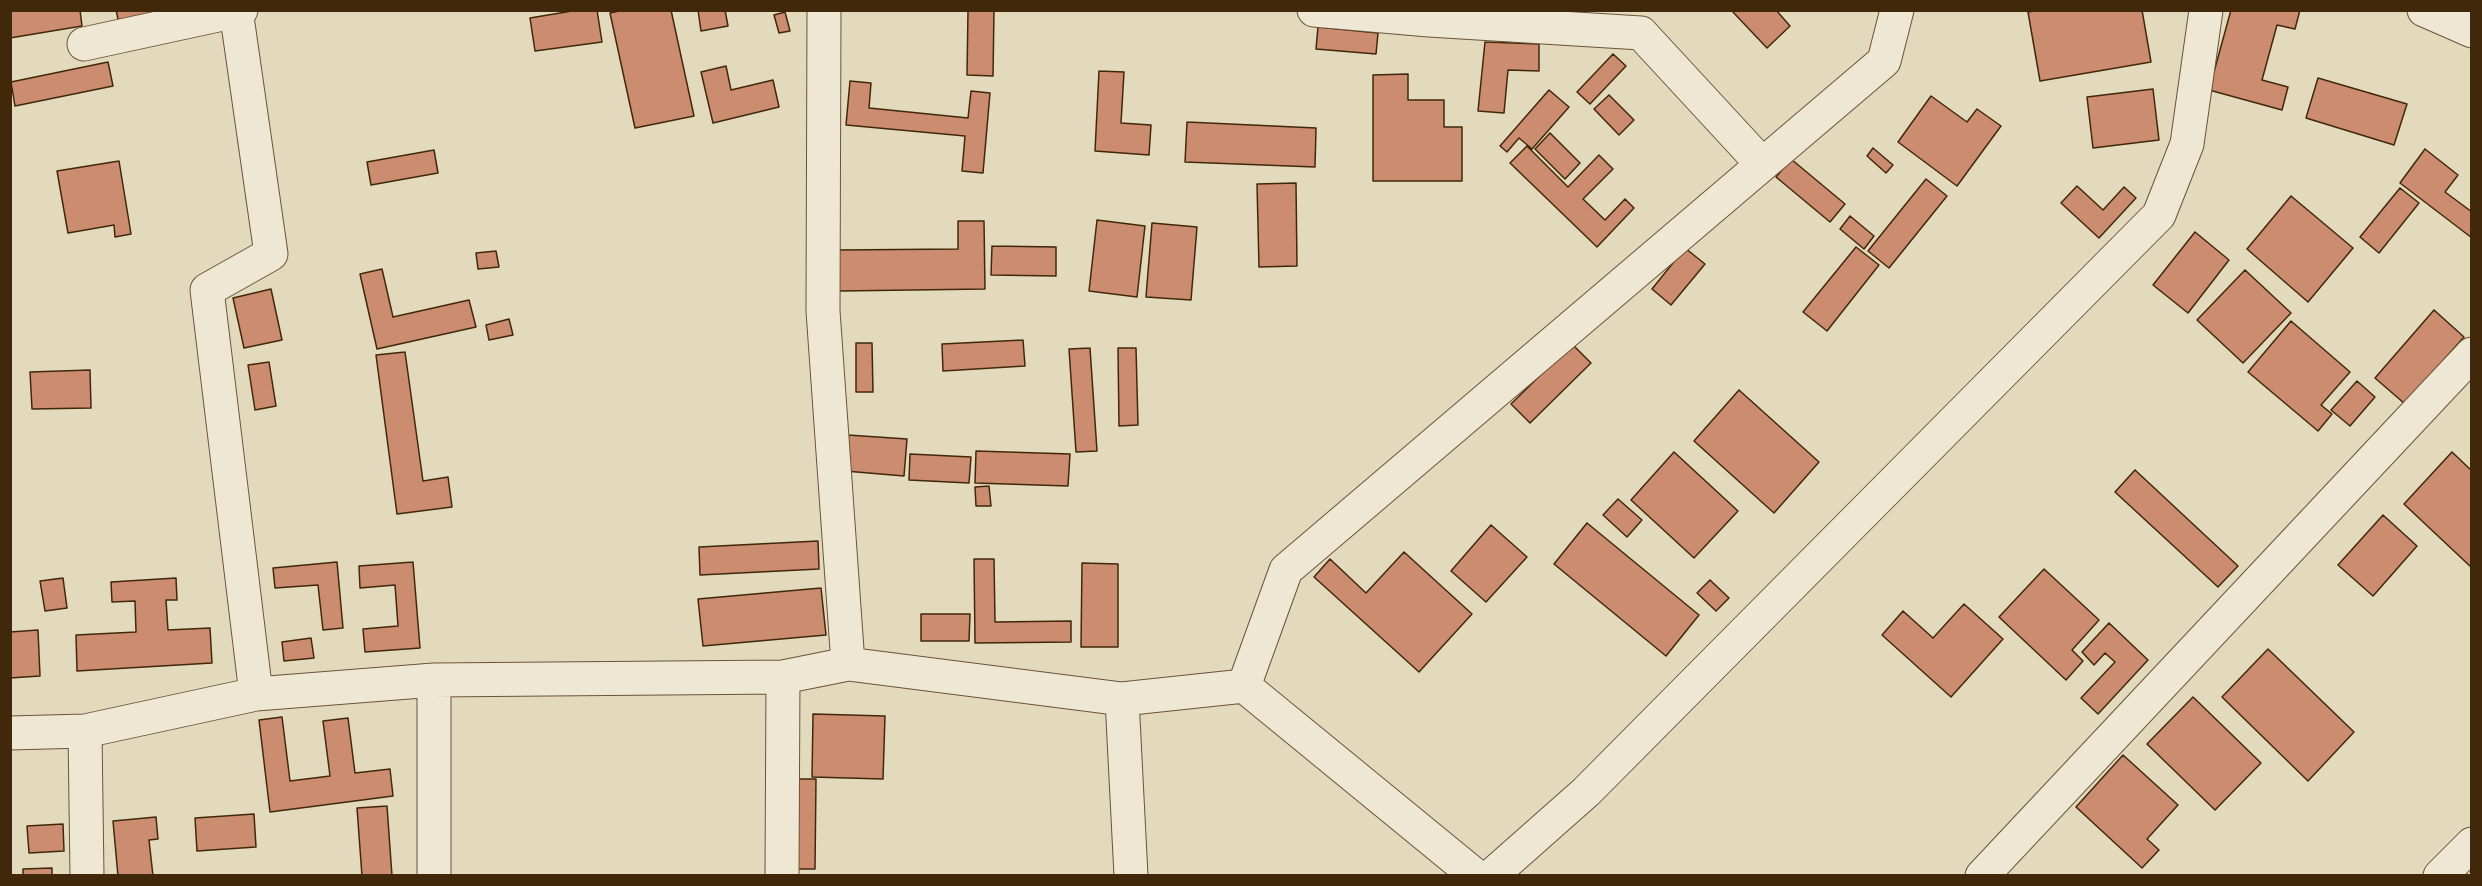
<!DOCTYPE html>
<style>
body{margin:0}
#map{position:relative;width:2482px;height:886px;overflow:hidden;background:#e3dabd;font-family:"Libre Caslon Text",serif}
canvas{display:block}
.frame{position:absolute;inset:0;border:12px solid #41280b;pointer-events:none}
</style>
<div id="map">
<canvas width="2482" height="886"></canvas>
<div class="frame"></div>
</div>
<script>
const ctx = document.querySelector('canvas').getContext('2d');
ctx.lineJoin = 'round';
function fillPath(path, color) {
  ctx.fillStyle = color;
  ctx.fill(path, 'evenodd');
}
function toPath(rows) {
  const path = new Path2D();
  for (const r of rows) {
    path.moveTo(r[0], r[1]);
    for (let i = 2; i < r.length; i += 2) path.lineTo(r[i], r[i + 1]);
  }
  return path;
}
function strokePath(path, color, width, dash) {
  ctx.strokeStyle = color;
  ctx.lineWidth = width;
  ctx.lineCap = dash ? 'butt' : 'round';
  ctx.setLineDash(dash || []);
  ctx.stroke(path);
}
const building = toPath([
 [10,10,80,10,82,26,10,38,10,10],
 [116,10,204,10,120,28,116,10],
 [578,10,597,10,602,42,535,51,530,18,578,10],
 [624,10,671,10,694,116,635,128,610,13,624,10],
 [698,10,725,10,728,26,701,31,698,10],
 [968,10,994,10,993,76,967,75,968,10],
 [1731,10,1776,10,1790,26,1767,48,1731,10],
 [2040,10,2142,10,2151,62,2040,81,2028,12,2040,10],
 [2231,10,2300,10,2295,29,2277,25,2262,80,2288,87,2282,110,2209,90,2231,10],
 [785,12,790,31,779,33,774,15,785,12],
 [1318,27,1378,33,1376,54,1316,49,1318,27],
 [1485,42,1539,44,1539,71,1508,70,1504,113,1478,111,1485,42],
 [1613,54,1626,66,1590,104,1577,92,1613,54],
 [108,62,113,86,15,106,11,82,108,62],
 [726,66,731,90,773,80,779,107,713,123,701,72,726,66],
 [1099,71,1124,72,1121,123,1151,125,1149,155,1095,151,1099,71],
 [1408,74,1408,100,1444,100,1444,127,1462,127,1462,181,1373,181,1373,75,1408,74],
 [2318,78,2407,104,2394,145,2306,118,2318,78],
 [850,81,871,83,869,108,968,118,971,91,990,93,983,173,962,171,965,136,846,125,850,81],
 [2153,89,2159,140,2093,148,2087,97,2153,89],
 [1549,90,1569,107,1532,149,1519,138,1507,152,1500,146,1549,90],
 [1609,95,1634,120,1619,135,1594,109,1609,95],
 [1931,96,1967,122,1977,109,2001,126,1957,186,1898,142,1931,96],
 [1187,122,1316,128,1315,167,1185,162,1187,122],
 [1550,133,1580,163,1565,179,1535,149,1550,133],
 [1527,146,1568,187,1599,155,1613,169,1583,199,1605,220,1625,199,1634,208,1597,247,1510,163,1527,146],
 [1873,148,1893,165,1886,173,1867,156,1873,148],
 [2425,149,2458,175,2445,192,2472,212,2472,238,2400,183,2425,149],
 [434,150,438,173,371,185,367,162,434,150],
 [1791,159,1845,204,1830,222,1776,177,1791,159],
 [119,161,131,234,115,237,114,225,68,233,57,171,119,161],
 [1926,179,1947,196,1889,268,1868,251,1926,179],
 [1296,183,1297,266,1259,267,1257,184,1296,183],
 [2077,186,2103,210,2124,187,2136,198,2099,238,2061,203,2077,186],
 [2400,188,2419,203,2379,253,2360,237,2400,188],
 [2291,196,2353,248,2308,302,2247,249,2291,196],
 [1850,216,1874,236,1864,249,1840,229,1850,216],
 [1097,220,1145,226,1137,297,1089,291,1097,220],
 [958,221,984,221,985,289,839,291,838,250,958,249,958,221],
 [1152,223,1197,227,1191,300,1146,297,1152,223],
 [2195,232,2229,260,2188,313,2153,285,2195,232],
 [992,246,1056,247,1056,276,991,275,992,246],
 [1856,247,1879,265,1827,331,1803,312,1856,247],
 [1685,248,1705,264,1671,305,1652,289,1685,248],
 [496,251,499,267,478,269,476,253,496,251],
 [382,269,393,317,469,300,476,327,377,349,360,274,382,269],
 [2245,270,2291,313,2243,363,2197,320,2245,270],
 [271,289,282,340,244,348,233,298,271,289],
 [2434,310,2464,337,2405,404,2375,378,2434,310],
 [509,319,513,335,489,340,486,325,509,319],
 [2291,321,2350,372,2321,405,2332,414,2318,431,2248,372,2291,321],
 [1023,340,1025,366,943,371,942,344,1023,340],
 [856,343,872,343,873,392,856,392,856,343],
 [1572,344,1591,363,1530,423,1511,404,1572,344],
 [1090,348,1097,451,1076,452,1069,349,1090,348],
 [1118,348,1136,348,1138,425,1119,426,1118,348],
 [405,352,423,481,448,477,452,507,397,514,376,355,405,352],
 [269,362,276,406,255,410,248,365,269,362],
 [90,370,91,408,32,409,30,372,90,370],
 [2357,381,2375,397,2350,426,2331,410,2357,381],
 [1739,390,1819,462,1774,513,1694,441,1739,390],
 [848,435,907,439,904,476,845,471,848,435],
 [976,451,1070,454,1068,486,975,483,976,451],
 [1674,452,1738,511,1694,558,1631,500,1674,452],
 [2452,452,2472,471,2472,568,2404,504,2452,452],
 [910,454,971,457,969,483,909,480,910,454],
 [2135,470,2238,566,2218,587,2115,492,2135,470],
 [989,486,991,506,976,506,975,487,989,486],
 [1618,499,1642,520,1627,537,1603,515,1618,499],
 [2383,515,2417,546,2373,596,2338,565,2383,515],
 [1587,523,1699,615,1666,656,1554,564,1587,523],
 [1491,525,1527,557,1486,602,1451,571,1491,525],
 [818,541,819,569,700,575,699,547,818,541],
 [1404,552,1472,614,1419,672,1314,577,1330,559,1366,593,1404,552],
 [974,559,994,559,995,622,1071,621,1071,642,975,643,974,559],
 [337,562,343,628,323,630,318,585,275,588,273,568,337,562],
 [413,562,420,648,365,652,363,629,398,626,395,585,360,588,359,566,413,562],
 [1082,563,1118,564,1118,647,1081,647,1082,563],
 [2044,569,2099,620,2072,650,2083,661,2066,680,1999,617,2044,569],
 [63,578,67,608,45,611,40,581,63,578],
 [176,578,177,600,166,600,168,630,210,628,212,663,77,671,76,635,136,632,135,601,112,602,111,582,176,578],
 [1710,580,1729,598,1716,611,1697,593,1710,580],
 [821,588,826,635,703,646,698,599,821,588],
 [1964,604,2003,639,1951,697,1882,635,1903,611,1933,638,1964,604],
 [921,614,970,614,969,641,921,641,921,614],
 [2109,623,2148,660,2098,714,2081,698,2115,662,2105,653,2094,665,2082,652,2109,623],
 [38,630,40,676,10,678,10,632,38,630],
 [311,638,314,658,284,661,282,642,311,638],
 [2268,649,2354,732,2308,781,2222,697,2268,649],
 [2193,697,2261,763,2215,810,2147,744,2193,697],
 [813,714,885,716,883,779,812,777,813,714],
 [282,717,290,781,330,776,323,721,348,718,355,773,390,769,393,796,270,812,259,720,282,717],
 [2123,755,2178,805,2147,839,2159,850,2142,868,2076,807,2123,755],
 [789,779,816,779,815,869,788,869,789,779],
 [387,806,392,876,362,876,357,808,387,806],
 [254,814,256,847,197,851,195,818,254,814],
 [156,817,158,839,149,840,153,876,118,876,113,821,156,817],
 [63,824,64,851,29,853,27,826,63,824],
 [52,868,52,876,23,876,23,869,52,868]
]);
const minor = toPath([
 [236,10,271,254,207,290,256,694],
 [824,10,823,311,848,664],
 [1314,10,1429,20,1641,33,1762,164],
 [2424,10,2472,31],
 [84,44,241,10],
 [1244,686,1286,570,1884,61,1897,10],
 [1122,699,1131,876],
 [85,731,87,876],
 [10,733,85,731,256,694,434,680,783,677,848,664,1122,699,1244,686,1476,876],
 [434,876,434,680],
 [782,876,783,677],
 [1491,876,1586,792,2159,215,2187,144,2206,10],
 [1982,876,2472,354],
 [2440,876,2472,844]
]);
fillPath(building, '#cc8c6f');
strokePath(building, '#41280b', 1.5);
strokePath(minor, '#6a5438', 35);
strokePath(minor, '#ede7d4', 33);
</script>
